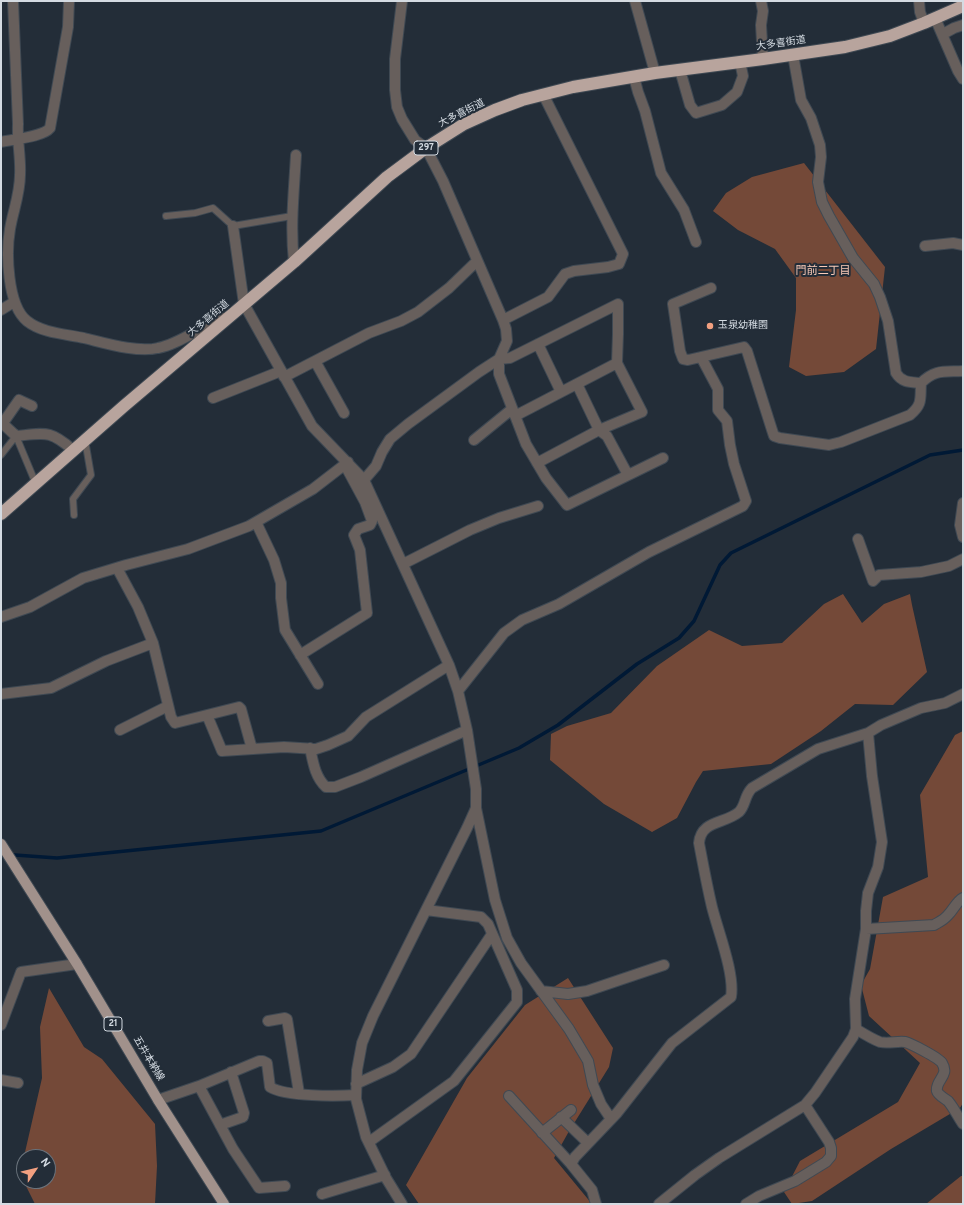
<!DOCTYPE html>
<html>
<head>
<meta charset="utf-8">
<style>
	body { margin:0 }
	#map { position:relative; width:964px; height:1205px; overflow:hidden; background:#232d38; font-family:Overpass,sans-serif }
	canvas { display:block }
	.frame { position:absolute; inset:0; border:2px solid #d4dbe2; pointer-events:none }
	.north { position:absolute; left:16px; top:1149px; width:40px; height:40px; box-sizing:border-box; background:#232d38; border:1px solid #6a737c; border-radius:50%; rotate:55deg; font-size:11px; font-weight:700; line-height:16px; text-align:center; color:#d4dbe2 }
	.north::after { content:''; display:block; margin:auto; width:14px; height:18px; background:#f2a080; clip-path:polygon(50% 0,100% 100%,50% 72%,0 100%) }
</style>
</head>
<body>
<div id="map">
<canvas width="964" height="1205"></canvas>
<div class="frame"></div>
<div class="north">N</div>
</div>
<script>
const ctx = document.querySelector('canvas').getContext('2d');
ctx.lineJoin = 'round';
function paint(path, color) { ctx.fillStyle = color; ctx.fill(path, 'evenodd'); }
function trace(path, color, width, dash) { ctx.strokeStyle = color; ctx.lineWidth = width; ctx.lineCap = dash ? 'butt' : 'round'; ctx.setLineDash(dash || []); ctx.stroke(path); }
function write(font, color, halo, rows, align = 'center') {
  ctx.font = font + ' Overpass,"Noto Sans JP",sans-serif'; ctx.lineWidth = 4; ctx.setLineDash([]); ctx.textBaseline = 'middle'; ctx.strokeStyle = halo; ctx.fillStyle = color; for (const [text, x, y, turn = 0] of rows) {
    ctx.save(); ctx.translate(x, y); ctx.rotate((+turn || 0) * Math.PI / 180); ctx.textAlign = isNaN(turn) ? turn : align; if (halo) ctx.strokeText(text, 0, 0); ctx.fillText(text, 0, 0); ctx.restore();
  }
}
const forest = new Path2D(`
	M 804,163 L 885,267 L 876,349 L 844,372 L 806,376 L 789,367 L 796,310 L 796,278 L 775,249 L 738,230 L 713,211 L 726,193 L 752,177 Z
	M 843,594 L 862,623 L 884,604 L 910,594 L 912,605 L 927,672 L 893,705 L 855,704 L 821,731 L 771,764 L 703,771 L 696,782 L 677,818 L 652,832 L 604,804 L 550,760 L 551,734 L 567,726 L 611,713 L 657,666 L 709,630 L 742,646 L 782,643 L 824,604 Z
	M 963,731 L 963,1103 L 960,1108 L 891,1149 L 812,1201 L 792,1204 L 784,1192 L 800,1161 L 898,1102 L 920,1063 L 869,1016 L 861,985 L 870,969 L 883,897 L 928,877 L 920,795 L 955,735 Z
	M 568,978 L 613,1048 L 609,1067 L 568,1133 L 554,1158 L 592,1204 L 419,1204 L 406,1185 L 467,1078 L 525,1005 Z
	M 49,988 L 84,1047 L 102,1059 L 155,1124 L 157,1166 L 155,1204 L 35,1204 L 20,1174 L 42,1078 L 40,1027 ZM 24,1157 L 48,1157 L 48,1181 L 24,1181 Z
	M 961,1176 L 963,1176 L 963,1204 L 926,1204 Z`);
const stream = new Path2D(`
	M 1,854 L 57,858 L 321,831 L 519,748 L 558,725 L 637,664 L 679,638 L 694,621 L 720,565 L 731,553 L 930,455 L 963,450`);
const lane = new Path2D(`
	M 166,216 L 195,213 L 213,208 L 233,226 L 292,216
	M 1,455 L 16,436 L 36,484
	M 74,515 L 73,499 L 91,475 L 85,440`);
const street = new Path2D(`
	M 13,1 L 18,124 C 17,141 21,158 20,175 C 20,194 13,211 10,229 C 6,252 7,305 27,321 C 42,333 65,334 84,338 C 105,343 137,353 158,348 C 181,344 203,324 227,317
	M 402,1 L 395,59 L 395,90 L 397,107 L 402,119 L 415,140 L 426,148 L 443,181 L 503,320 L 506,329 L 507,341 L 499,359 L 499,374 L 526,444 L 546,478 L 567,505 L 663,458
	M 635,1 L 655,73
	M 761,1 L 763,11 L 761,25 L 763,59
	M 919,1 L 920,12 L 924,23
	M 935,18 L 958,71 L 963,79
	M 943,34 L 954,28 L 963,25
	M 793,55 L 801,100 L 811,118 L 820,145 L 821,157 L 818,182 L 822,202 L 829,216 L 853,258 L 874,284 L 880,297 L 888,321 L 896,373 C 902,383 911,382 921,383
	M 680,70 L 690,105 L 696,113 L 722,105 L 737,92 L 743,76 L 740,62
	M 634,77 L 638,92 L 645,111 L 661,173 L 684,210 L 696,242
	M 1,142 C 14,139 43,137 50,128 L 68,27 L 69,1
	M 233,226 L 244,304 L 312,426 L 364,480 L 449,665 L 458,691 L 467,730 L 476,789 L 476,808 L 467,828 L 373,1016 L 362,1043 L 357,1070 L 356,1099 L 366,1137 L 386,1178 L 402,1204
	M 925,246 L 953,243 L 963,245
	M 294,262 C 290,226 294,191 296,155
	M 711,288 L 673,304 L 680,351 L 683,359 L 688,360 L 744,347 L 747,351 L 772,430 L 774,436 L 780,438 L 829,445 L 841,442 L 910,415 C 923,404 920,399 921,383 C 935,369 944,372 963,371
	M 1,310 L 14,302
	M 503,320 L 548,297 L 565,274 L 574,271 L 608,267 L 619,264 L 623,254 L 543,94
	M 538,344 L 561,392
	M 315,361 L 344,413
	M 284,377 L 369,333 L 401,321 L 418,312 L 449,288 L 477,261
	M 577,384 L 599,430 L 607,436 L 628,475
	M 213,398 L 281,371
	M 515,416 L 617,363
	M 1,422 L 16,436 C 46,433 50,430 73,450
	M 3,423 L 19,400 L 32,406
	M 474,440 L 512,409
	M 364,480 L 376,466 L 382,452 L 390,439 L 408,424 L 479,372 L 499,359 L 510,358 L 618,304 L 618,334 L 617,363 L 642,412 L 599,430 L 537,463
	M 963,503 L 960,525 L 963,537
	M 256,522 L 274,560 L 281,583 L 281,598 L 285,630 L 318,684
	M 858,539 L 873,581 L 879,575 L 921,572 L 949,566 L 963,559
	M 403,564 L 470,530 L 499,518 L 538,506
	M 117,568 L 138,607 L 153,643 L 171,717 L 175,723 L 239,707 L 241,709 L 252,749
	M 1,617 L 30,607 L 83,578 L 126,565 L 188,549 L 249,526 L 313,489 L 348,462
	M 300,655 L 367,613 L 360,550 L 354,535 L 358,529 L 370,525 L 372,521 L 365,502 L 345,465
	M 458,691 L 504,633 L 522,620 L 559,604 L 649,552 L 743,506 L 746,501 L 734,464 L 730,445 L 727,421 L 718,410 L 718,389 L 701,357
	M 1,694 L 51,688 L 106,661 L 153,643
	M 207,715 L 222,751 L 284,747 L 316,749 L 328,745 L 348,736 L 366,717 L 449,665
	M 120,730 L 168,706
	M 310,748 C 313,762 315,777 326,787 L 335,787 L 361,777 L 467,730
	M 476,808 L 495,900 L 507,938 L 521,963 L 569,1029 L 588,1061 L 593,1085 L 601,1104 L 611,1119
	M 866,929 L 934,925 C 939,922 944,920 948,915 C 954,909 956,902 963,898
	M 541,991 L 568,994 L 587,991 L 664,965
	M 268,1021 L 285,1018 L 287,1019 L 299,1093
	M 1,1025 L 21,972 L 77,964
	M 856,1029 C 864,1034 872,1039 880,1042 C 888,1044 897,1041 905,1042 C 910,1043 939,1058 942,1063 C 950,1076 935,1080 937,1091 C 938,1095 944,1098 948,1101 C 954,1108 958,1117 963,1124
	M 1,1080 L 18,1083
	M 356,1084 L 393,1067 L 411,1054 L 492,934
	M 199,1086 L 233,1149 L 259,1188 L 285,1186
	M 509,1096 L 571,1164
	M 158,1100 L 199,1086 L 259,1061 L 263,1061 L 267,1063 L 270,1087 C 286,1097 337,1096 356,1095
	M 561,1117 L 588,1143
	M 220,1125 L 243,1117 L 244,1113 L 231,1072
	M 542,1133 L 571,1110
	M 369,1142 L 454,1081 L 517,1002 L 517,990 L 488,924 L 481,917 L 426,910
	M 322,1194 L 385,1175
	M 596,1204 L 592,1190 L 571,1164 L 575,1157 L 617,1113 L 672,1043 L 731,997 C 735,974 718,931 712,907 C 707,886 703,864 699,843 C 701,820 725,824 739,812 C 746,805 744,796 752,788 L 818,749 L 868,733 L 881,725 L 921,708 L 945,703 L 963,694
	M 659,1204 L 695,1175 L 719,1158 L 805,1105 L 815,1093 L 853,1037 L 856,1029 L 855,999 L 866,929 L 866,911 L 868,893 L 878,867 L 882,842 L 872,776 L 868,733
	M 746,1204 L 759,1196 L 795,1181 L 826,1162 L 831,1156 L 831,1148 L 829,1142 L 805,1105`);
const primary = new Path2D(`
	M 1,844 L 77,964 L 158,1100 L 224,1204`);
const highway = new Path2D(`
	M 1,514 L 124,406 L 294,262 L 387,177 L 426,148 L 464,124 L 495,110 L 522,100 L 573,87 L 655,73 L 763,59 L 845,47 L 890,36 L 924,23 L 963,6`);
const markers = [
	[710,326,4,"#f2a080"]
];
const shields = [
	[426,148,24],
	[113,1024,18]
];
const shieldNames = [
	["297",426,148],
	["21",113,1024]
];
const streetNames = [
	["大多喜街道",781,44,-8],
	["大多喜街道",462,114,-27],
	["大多喜街道",209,319,-40],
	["五井本納線",148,1059,59]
];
const poiNames = [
	["玉泉幼稚園",718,326]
];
const neighbourhoodNames = [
	["門前二丁目",823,272]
];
paint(forest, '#744938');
trace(stream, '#001935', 3.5);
trace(lane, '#3f4953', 8);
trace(street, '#3f4953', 12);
trace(primary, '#3f4953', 12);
trace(highway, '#3f4953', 14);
trace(lane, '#675f5c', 6);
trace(street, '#675f5c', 10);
trace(primary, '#a1918b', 10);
trace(highway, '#b8a49d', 12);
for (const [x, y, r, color] of markers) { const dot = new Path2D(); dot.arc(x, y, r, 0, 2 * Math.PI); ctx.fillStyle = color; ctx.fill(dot); trace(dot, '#232d38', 1.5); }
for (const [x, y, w] of shields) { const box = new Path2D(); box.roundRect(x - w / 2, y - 7, w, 14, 3); ctx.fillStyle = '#232d38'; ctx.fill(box); trace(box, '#d4dbe2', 1); }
write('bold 9px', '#d4dbe2', null, shieldNames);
write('10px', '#d4dbe2', '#232d38', streetNames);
write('10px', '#d4dbe2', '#232d38', poiNames, 'left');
write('11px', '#facbb8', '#232d38', neighbourhoodNames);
</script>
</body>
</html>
